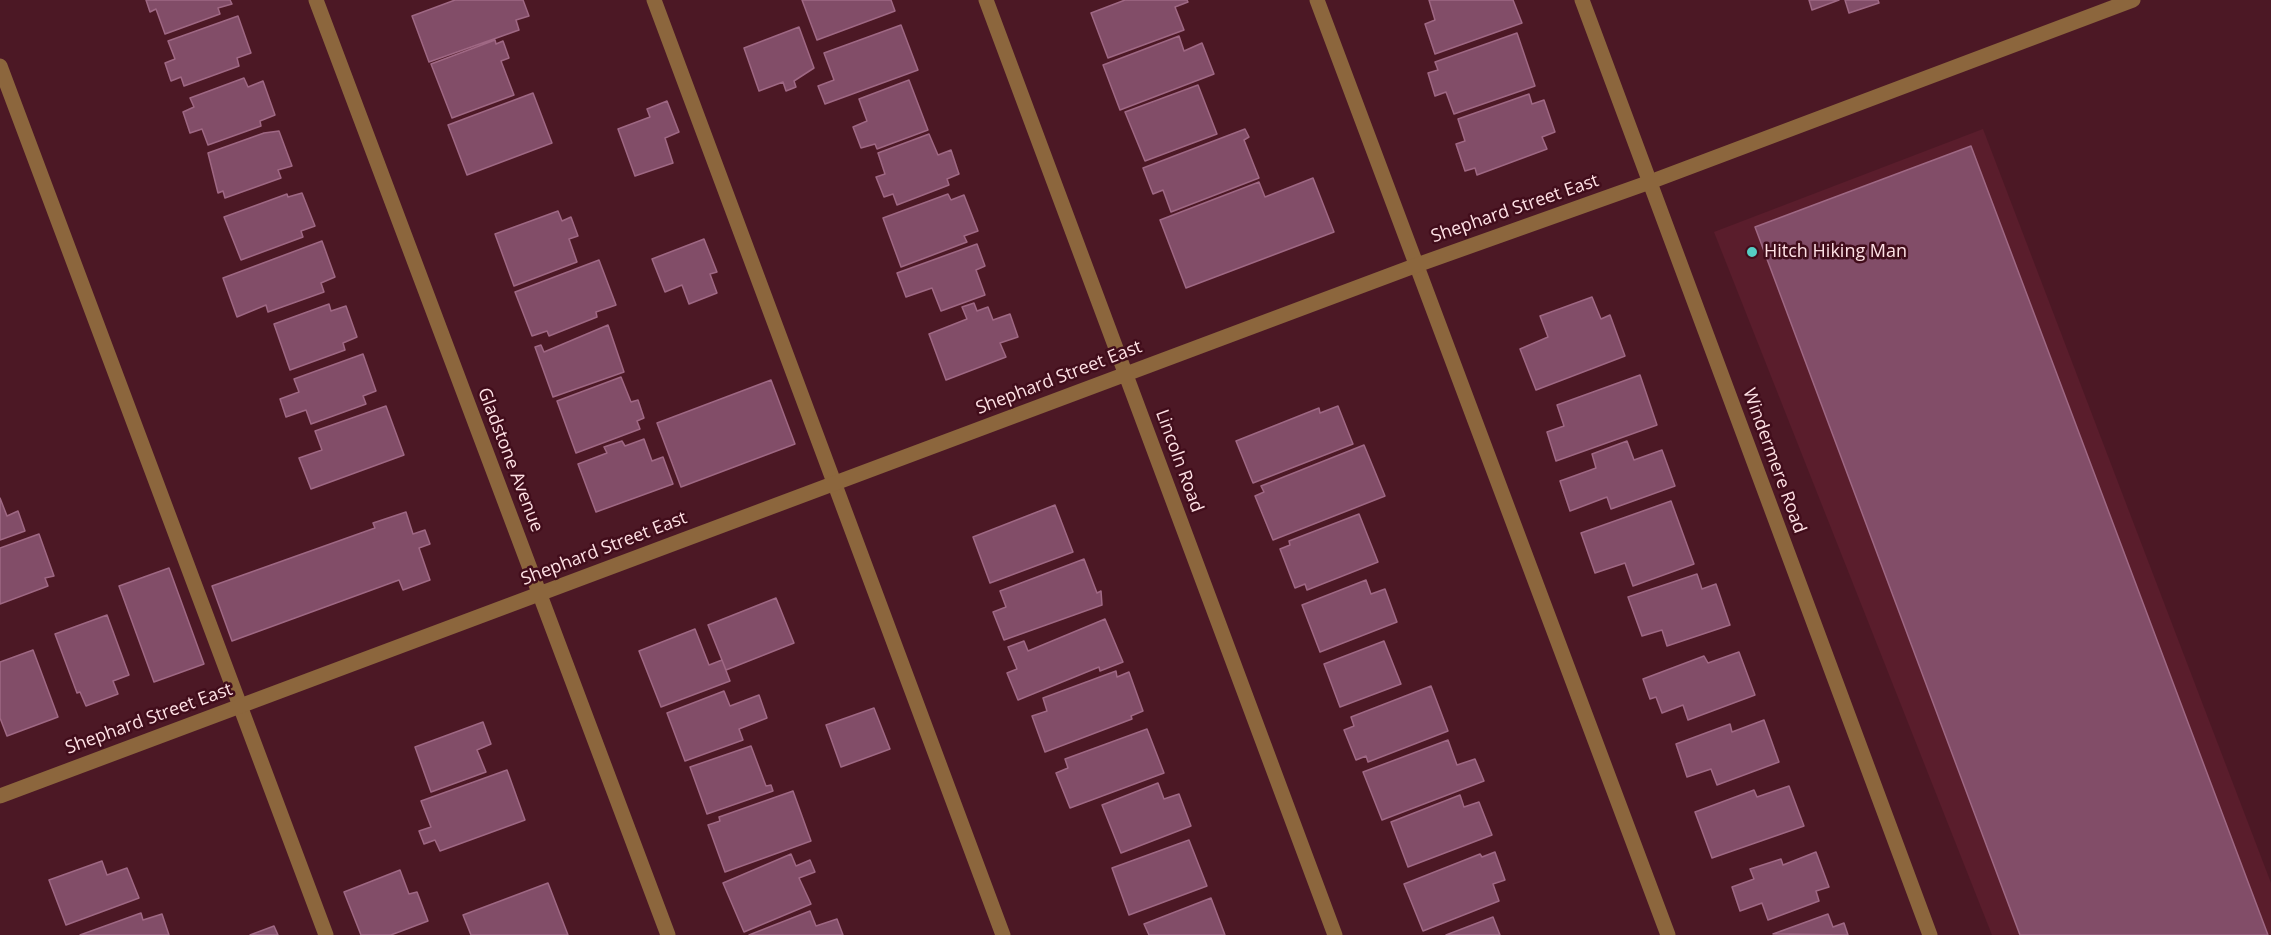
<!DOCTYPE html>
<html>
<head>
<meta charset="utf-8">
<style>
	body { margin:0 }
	canvas { display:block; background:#4c1825 }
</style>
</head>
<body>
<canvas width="2271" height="935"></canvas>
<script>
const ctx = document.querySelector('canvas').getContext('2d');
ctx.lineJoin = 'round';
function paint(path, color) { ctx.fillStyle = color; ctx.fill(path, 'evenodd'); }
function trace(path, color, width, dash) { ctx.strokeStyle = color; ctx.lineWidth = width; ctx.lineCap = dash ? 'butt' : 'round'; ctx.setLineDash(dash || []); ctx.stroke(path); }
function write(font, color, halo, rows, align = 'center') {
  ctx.font = font + ' "Open Sans",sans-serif'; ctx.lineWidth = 5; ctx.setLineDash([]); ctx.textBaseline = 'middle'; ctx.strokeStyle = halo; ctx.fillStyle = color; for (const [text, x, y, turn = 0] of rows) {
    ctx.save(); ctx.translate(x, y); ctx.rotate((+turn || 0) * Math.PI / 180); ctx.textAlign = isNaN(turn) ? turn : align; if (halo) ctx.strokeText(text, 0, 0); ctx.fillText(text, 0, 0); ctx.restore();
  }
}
const built = new Path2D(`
	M 1983,129 L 2271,883 L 2271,935 L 1992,935 L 1714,232 Z`);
const building = new Path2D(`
	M 146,0 L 230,0 L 232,4 L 218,8 L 220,14 L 165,34 L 156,9 L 150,12 Z
	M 455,0 L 523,0 L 529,16 L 516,20 L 519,30 L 429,62 L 412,16 Z
	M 802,0 L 891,0 L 895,11 L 817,40 Z
	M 1125,0 L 1187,0 L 1188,2 L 1175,7 L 1184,30 L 1108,58 L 1091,13 Z
	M 1429,0 L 1513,0 L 1522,23 L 1435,54 L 1425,24 L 1435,20 Z
	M 1809,0 L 1839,0 L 1812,10 Z
	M 1845,0 L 1878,0 L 1879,3 L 1849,13 Z
	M 238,16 L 251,53 L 237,58 L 239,66 L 184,86 L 181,77 L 171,81 L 165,63 L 175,59 L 168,41 Z
	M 901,25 L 918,70 L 825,104 L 818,86 L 834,80 L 824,53 Z
	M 799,27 L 814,68 L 794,81 L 796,87 L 786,91 L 783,82 L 759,91 L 744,48 Z
	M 1517,33 L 1535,86 L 1454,114 L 1446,92 L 1435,96 L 1428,73 L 1438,70 L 1435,62 Z
	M 1179,36 L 1184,51 L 1202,43 L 1214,74 L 1120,110 L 1103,65 Z
	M 495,40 L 496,44 L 503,41 L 509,58 L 501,61 L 514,95 L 452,118 L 431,64 Z
	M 244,78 L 248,87 L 263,81 L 275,115 L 260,121 L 261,126 L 208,145 L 202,129 L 190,133 L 183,112 L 194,107 L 190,98 Z
	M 909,80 L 928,130 L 877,149 L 875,144 L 861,148 L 853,127 L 867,121 L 859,99 Z
	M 1198,85 L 1217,134 L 1145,161 L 1125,112 Z
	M 533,93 L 552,143 L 467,175 L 448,125 Z
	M 1529,94 L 1532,104 L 1544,100 L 1555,132 L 1542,137 L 1547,149 L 1477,175 L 1475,168 L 1465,171 L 1456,144 L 1465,141 L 1458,119 Z
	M 667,101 L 679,132 L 665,138 L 673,163 L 635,176 L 618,129 L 650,117 L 647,109 Z
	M 1245,129 L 1249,137 L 1244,140 L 1259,178 L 1171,212 L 1163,190 L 1153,194 L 1143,168 Z
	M 279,131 L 292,166 L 278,170 L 281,178 L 225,198 L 223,191 L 218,193 L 208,153 L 264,133 Z
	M 929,134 L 938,155 L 951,150 L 959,174 L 947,179 L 949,185 L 897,205 L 893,194 L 884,197 L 876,177 L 885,174 L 878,153 Z
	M 1971,146 L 2268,935 L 2020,935 L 1755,227 Z
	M 1313,178 L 1334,232 L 1186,288 L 1160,220 L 1259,182 L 1265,197 Z
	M 302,193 L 315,226 L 301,231 L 303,237 L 241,260 L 224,217 L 287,194 L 288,197 Z
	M 948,194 L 951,200 L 964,195 L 978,231 L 964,236 L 967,242 L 901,267 L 883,218 Z
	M 558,211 L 562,221 L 571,217 L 578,236 L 569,239 L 577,262 L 514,286 L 495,234 Z
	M 704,239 L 717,272 L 710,274 L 717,293 L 689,304 L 682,285 L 665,292 L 652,259 Z
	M 322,241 L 335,277 L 321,283 L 324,292 L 268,312 L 266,305 L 237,317 L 223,278 Z
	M 977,244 L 985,266 L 976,270 L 985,295 L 941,311 L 932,288 L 906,297 L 897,273 Z
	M 599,260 L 616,305 L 596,312 L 597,317 L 549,336 L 547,331 L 532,336 L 515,292 Z
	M 1592,297 L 1601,319 L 1610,315 L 1625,356 L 1536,390 L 1520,349 L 1548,337 L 1540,316 Z
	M 974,303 L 977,311 L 988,307 L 993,320 L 1010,314 L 1018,337 L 1000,343 L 1006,357 L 946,380 L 929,334 L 967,319 L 962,307 Z
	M 329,304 L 331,311 L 346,306 L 357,337 L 343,343 L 345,350 L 290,370 L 274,324 Z
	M 608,325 L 624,372 L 553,397 L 535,347 L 541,345 L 544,352 Z
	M 363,354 L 376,391 L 363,396 L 366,404 L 311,424 L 306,410 L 286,417 L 280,399 L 299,392 L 294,379 Z
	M 1640,375 L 1657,425 L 1556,461 L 1547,432 L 1564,426 L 1557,405 Z
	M 621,377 L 631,402 L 638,400 L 644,418 L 637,421 L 640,429 L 576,453 L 557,401 Z
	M 771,380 L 795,444 L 681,487 L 657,423 Z
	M 386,406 L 404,455 L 311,489 L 299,458 L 322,450 L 315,431 Z
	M 1338,406 L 1353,444 L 1253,483 L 1236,441 L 1319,408 L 1320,413 Z
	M 644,439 L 652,461 L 663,457 L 673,484 L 596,512 L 578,464 L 607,453 L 604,447 L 622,441 L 625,446 Z
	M 1627,441 L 1634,460 L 1662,450 L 1675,486 L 1611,509 L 1607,497 L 1570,511 L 1560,481 L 1596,468 L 1592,454 Z
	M 1364,445 L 1385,496 L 1273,540 L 1255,496 L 1264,492 L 1261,486 Z
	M 0,498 L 7,516 L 18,511 L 25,531 L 0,540 Z
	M 1671,501 L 1694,564 L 1633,586 L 1625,563 L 1595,573 L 1581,533 Z
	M 1055,505 L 1073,552 L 990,583 L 973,537 Z
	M 406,512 L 413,534 L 425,530 L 430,544 L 419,548 L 430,580 L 403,590 L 399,580 L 232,641 L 212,586 L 375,528 L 373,523 Z
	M 1359,514 L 1378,562 L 1307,590 L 1305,584 L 1295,588 L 1280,549 L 1290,545 L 1289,541 Z
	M 39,534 L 54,576 L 45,578 L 48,586 L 0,604 L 0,548 Z
	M 1084,559 L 1097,593 L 1101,591 L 1102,605 L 1004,640 L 993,612 L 1006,607 L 1000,591 Z
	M 169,568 L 204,664 L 154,682 L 119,586 Z
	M 1697,574 L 1702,589 L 1716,584 L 1730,625 L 1667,646 L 1662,630 L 1642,636 L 1628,597 Z
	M 1366,580 L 1371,594 L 1385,589 L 1397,622 L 1320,652 L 1302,605 Z
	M 776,598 L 794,643 L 726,670 L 708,625 Z
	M 107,615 L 129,675 L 113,681 L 118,694 L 86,706 L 80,692 L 77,693 L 55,634 Z
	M 1105,619 L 1123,662 L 1100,671 L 1099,667 L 1018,700 L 1007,673 L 1017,669 L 1008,647 L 1024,641 L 1028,651 Z
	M 695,629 L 709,665 L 722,660 L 730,681 L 661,707 L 639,651 Z
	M 1384,641 L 1401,684 L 1340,707 L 1324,664 Z
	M 33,650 L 58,717 L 7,736 L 0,718 L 0,662 Z
	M 1739,652 L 1755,695 L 1688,720 L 1683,705 L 1662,713 L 1656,697 L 1650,699 L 1643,679 L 1704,656 L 1708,663 Z
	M 1116,671 L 1117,677 L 1129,672 L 1143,711 L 1131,716 L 1132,719 L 1045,752 L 1032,716 L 1047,711 L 1043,698 Z
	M 1431,686 L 1448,731 L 1368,762 L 1366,756 L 1356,760 L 1344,730 L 1354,726 L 1351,717 Z
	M 724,691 L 730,706 L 759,695 L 767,718 L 739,729 L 743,740 L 685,761 L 667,713 Z
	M 874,708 L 890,749 L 841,767 L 826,725 Z
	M 1764,720 L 1779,762 L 1717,785 L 1711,769 L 1687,777 L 1676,744 L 1730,724 L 1732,732 Z
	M 483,722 L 491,744 L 477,750 L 486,772 L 431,792 L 415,747 Z
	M 1147,729 L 1164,773 L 1070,808 L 1056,773 L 1068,768 L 1065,759 Z
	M 1448,740 L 1457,765 L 1475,759 L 1484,781 L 1382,820 L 1363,772 Z
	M 751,746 L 766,786 L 771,785 L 773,791 L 707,814 L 690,767 Z
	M 507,770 L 525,820 L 440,851 L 435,840 L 424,844 L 419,831 L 431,827 L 421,801 Z
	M 1158,783 L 1164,799 L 1179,794 L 1191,826 L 1121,853 L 1102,805 Z
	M 1789,786 L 1804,826 L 1712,858 L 1695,812 L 1754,790 L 1757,797 Z
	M 793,791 L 811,841 L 725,872 L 708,825 L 720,821 L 719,817 Z
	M 1460,795 L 1464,807 L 1479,802 L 1492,835 L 1408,867 L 1391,822 Z
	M 1189,840 L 1207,886 L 1129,915 L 1112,868 Z
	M 1495,852 L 1505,880 L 1493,884 L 1499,901 L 1423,931 L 1404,884 L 1480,854 L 1482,857 Z
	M 1816,852 L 1829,887 L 1816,891 L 1819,901 L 1768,920 L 1762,903 L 1740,911 L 1732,887 L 1754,879 L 1750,869 L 1781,859 L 1783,865 Z
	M 791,854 L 796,866 L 810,860 L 815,872 L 799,878 L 811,904 L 744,932 L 723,883 Z
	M 102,861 L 107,875 L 127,868 L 139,898 L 66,925 L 49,880 Z
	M 400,870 L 409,894 L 417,892 L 428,921 L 391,935 L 361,935 L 344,892 Z
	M 548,883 L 568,935 L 471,935 L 463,915 Z
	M 1211,898 L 1225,935 L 1149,935 L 1144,924 Z
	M 810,911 L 816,926 L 837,919 L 843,935 L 749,935 Z
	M 141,913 L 143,920 L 162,914 L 169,935 L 80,935 Z
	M 1828,914 L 1833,927 L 1844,923 L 1848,935 L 1773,934 Z
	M 1493,917 L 1500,935 L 1446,935 Z
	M 274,926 L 278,935 L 250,935 Z`);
const lane = new Path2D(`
	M 654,0 L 1003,935
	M 1317,0 L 1668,935
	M 0,66 L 326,935`);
const street = new Path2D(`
	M 316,0 L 668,935
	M 986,0 L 1335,935
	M 1582,0 L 1930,935
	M 0,796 L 1417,265 L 1650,182 L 2133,0`);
const markers = [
	[1752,252,6,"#55cec4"]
];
const streetNames = [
	["Shephard Street East",1515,209,-19],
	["Shephard Street East",1059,378,-21],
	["Gladstone Avenue",510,460,69],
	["Lincoln Road",1179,461,70],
	["Windermere Road",1774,461,70],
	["Shephard Street East",604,549,-21],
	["Shephard Street East",149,719,-20]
];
const poiNames = [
	["Hitch Hiking Man",1764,252]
];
paint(built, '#5a1d2c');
paint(building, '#824d68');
trace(building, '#9f6884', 1.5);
trace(lane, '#8c663d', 15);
trace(street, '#8c663d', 15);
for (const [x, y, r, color] of markers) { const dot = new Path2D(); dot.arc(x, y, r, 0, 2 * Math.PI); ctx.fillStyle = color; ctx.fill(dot); trace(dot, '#410d1b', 2); }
write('18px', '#fee1e5', '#410d1b', streetNames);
write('18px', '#fee1e5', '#410d1b', poiNames, 'left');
</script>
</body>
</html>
